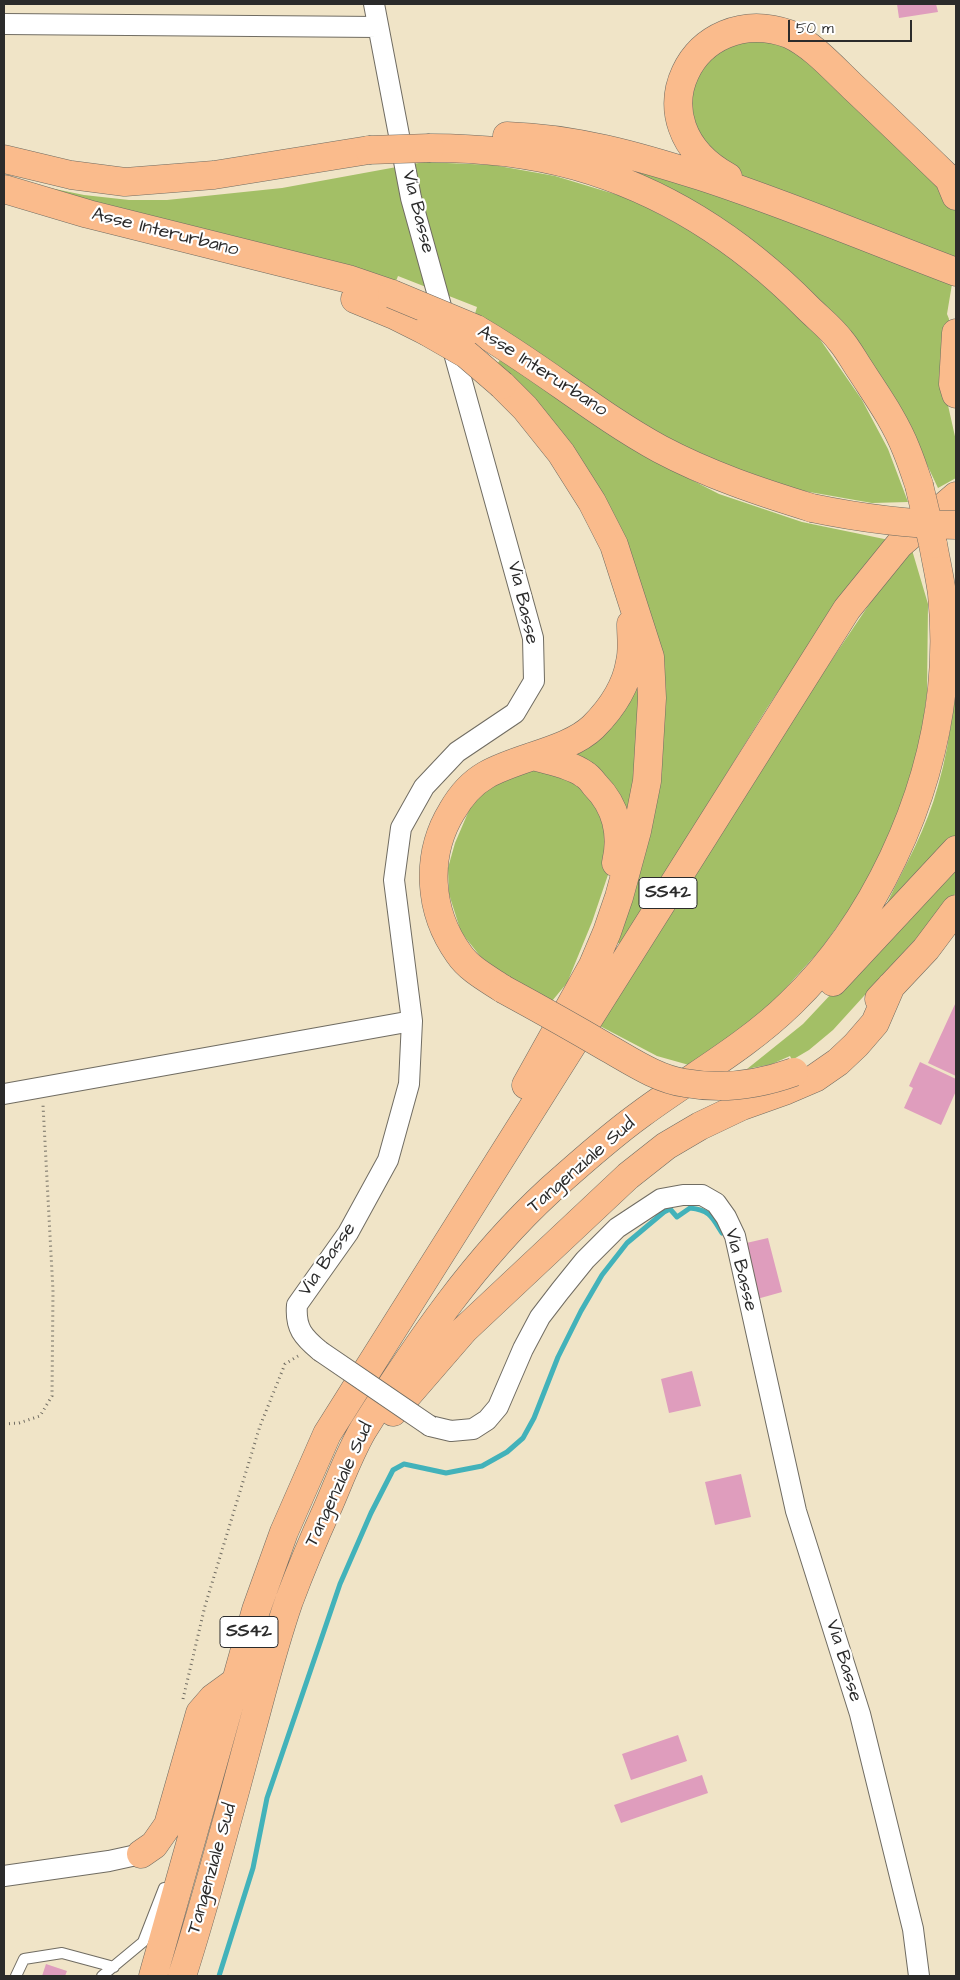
<!DOCTYPE html>
<html>
<head>
<meta charset="utf-8">
<style>
	body { margin:0 }
	#map { position:relative; width:960px; height:1980px; overflow:hidden; background:#f0e4c7; font-family:"Architects Daughter",sans-serif }
	canvas { display:block }
	.frame { position:absolute; inset:0; border:5px solid #2b2b2b; pointer-events:none }
	.scale { position:absolute; left:788px; top:20px; width:124px; height:22px; box-sizing:border-box; border:2px solid #2b2b2b; border-top:0; padding-left:6px; font-size:15px; line-height:18px; white-space:nowrap; color:#2b2b2b; -webkit-text-stroke:4px #fff; paint-order:stroke }
</style>
</head>
<body>
<div id="map">
<canvas width="960" height="1980"></canvas>
<div class="frame"></div>
<div class="scale">50 m</div>
</div>
<script>
const ctx = document.querySelector('canvas').getContext('2d');
ctx.lineJoin = 'round';
function paint(path, color) { ctx.fillStyle = color; ctx.fill(path, 'evenodd'); }
function trace(path, color, width, dash) { ctx.strokeStyle = color; ctx.lineWidth = width; ctx.lineCap = dash ? 'butt' : 'round'; ctx.setLineDash(dash || []); ctx.stroke(path); }
function write(font, color, halo, rows, align = 'center') {
  ctx.font = font + ' "Architects Daughter",sans-serif'; ctx.lineWidth = 4.5; ctx.setLineDash([]); ctx.textBaseline = 'middle'; ctx.strokeStyle = halo; ctx.fillStyle = color; for (const [text, x, y, turn = 0] of rows) {
    ctx.save(); ctx.translate(x, y); ctx.rotate((+turn || 0) * Math.PI / 180); ctx.textAlign = isNaN(turn) ? turn : align; if (halo) ctx.strokeText(text, 0, 0); ctx.fillText(text, 0, 0); ctx.restore();
  }
}
const green = new Path2D(`
	M 773,34 L 888,127 L 955,207 L 956,252 L 953,264 L 901,240 L 735,173 L 699,149 L 688,82 L 711,49 Z
	M 604,156 L 662,169 L 952,284 L 947,314 L 949,319 L 943,383 L 956,441 L 956,478 L 938,488 L 898,403 L 873,364 L 618,169 Z
	M 424,162 L 493,165 L 555,176 L 631,199 L 706,239 L 754,274 L 815,332 L 862,400 L 888,449 L 908,502 L 872,503 L 798,490 L 748,476 L 690,452 L 626,417 L 474,317 L 477,307 L 398,276 L 396,281 L 21,182 L 84,195 L 129,200 L 167,200 L 282,188 Z
	M 504,355 L 657,462 L 719,494 L 802,522 L 889,540 L 855,577 L 767,708 L 621,945 L 611,938 L 655,634 L 497,364 Z
	M 912,550 L 928,604 L 927,693 L 917,769 L 871,879 L 821,949 L 765,1011 L 689,1065 L 657,1056 L 600,1026 L 777,741 L 889,575 Z
	M 956,631 L 956,842 L 886,905 C 905,866 927,828 938,786 C 953,735 956,683 956,631 Z
	M 641,672 L 634,818 L 570,761 Z
	M 545,768 L 578,779 L 597,796 L 612,863 L 592,922 L 567,983 L 552,1001 L 504,976 L 480,956 L 461,932 L 449,894 L 448,868 L 455,843 L 470,808 L 491,784 L 520,769 Z
	M 956,861 L 956,891 L 953,898 L 833,1030 L 809,1050 L 792,1060 L 790,1056 L 772,1064 L 747,1069 L 803,1024 Z`);
const stream = new Path2D(`
	M 219,1976 L 253,1868 L 267,1798 L 340,1584 L 371,1513 L 393,1470 L 404,1464 L 446,1473 L 482,1466 L 507,1452 L 523,1438 L 534,1418 L 558,1357 L 581,1311 L 602,1275 L 627,1243 L 664,1212 L 670,1209 L 677,1217 L 690,1208 C 710,1210 712,1217 722,1233`);
const building = new Path2D(`
	M 897,4 L 936,4 L 938,12 L 899,18 Z
	M 956,1002 L 956,1076 L 928,1063 Z
	M 920,1062 L 956,1079 L 956,1091 L 941,1125 L 904,1108 L 913,1088 L 909,1086 Z
	M 768,1238 L 782,1292 L 757,1299 L 742,1244 Z
	M 692,1371 L 701,1406 L 669,1413 L 661,1379 Z
	M 741,1474 L 751,1517 L 715,1525 L 705,1482 Z
	M 678,1735 L 687,1761 L 631,1780 L 622,1754 Z
	M 702,1775 L 708,1793 L 621,1823 L 614,1805 Z
	M 46,1964 L 67,1971 L 65,1976 L 42,1976 Z`);
const path = new Path2D(`
	M 4,1424 L 19,1423 L 40,1416 L 52,1396 L 53,1291 L 43,1105
	M 183,1699 L 205,1606 L 260,1426 L 285,1364 L 298,1356`);
const service = new Path2D(`
	M 16,1976 L 24,1959 L 62,1953 L 114,1967
	M 102,1976 L 143,1942 L 164,1888`);
const minor = new Path2D(`
	M 4,24 L 378,27
	M 4,1094 L 412,1021
	M 320,1351 C 303,1337 295,1328 297,1305 L 348,1233 L 388,1160 L 409,1084 L 412,1021 L 394,880 L 401,828 L 424,787 L 457,752 L 515,713 L 534,681 L 533,638 L 411,198 L 374,4
	M 430,1426 L 451,1431 L 473,1429 L 487,1420 L 498,1407 L 523,1349 L 540,1317 L 560,1291 L 585,1260 L 617,1228 L 661,1199 L 683,1195 L 702,1195 L 716,1203 L 726,1217 L 735,1236 L 796,1511 L 860,1714 L 913,1929 L 919,1976
	M 4,1876 L 109,1861 L 141,1854`);
const trunk = new Path2D(`
	M 507,136 C 574,138 638,156 700,176 C 787,204 871,240 956,272
	M 430,148 C 478,148 529,153 576,166 C 665,191 743,242 808,308 C 818,318 831,328 840,340 C 848,349 854,361 861,371 C 877,396 895,421 906,449 C 911,461 915,473 919,485
	M 4,159 L 71,175 L 125,182 L 214,175 L 369,150
	M 728,177 C 629,123 693,0 789,34 C 813,45 834,69 853,87 C 885,117 917,148 949,179 L 956,196
	M 4,189 L 88,214 L 348,279 L 392,294
	M 355,299 L 394,315 L 426,331
	M 476,329 C 539,365 596,414 660,449 C 709,475 760,492 812,508
	M 956,333 L 953,384 L 956,394
	M 502,385 L 525,408 L 561,453 L 592,502 L 614,545 L 650,657 L 652,698 L 647,781 L 637,831 L 619,897 L 607,932 L 593,965 L 526,1085
	M 533,756 C 549,761 570,764 584,774 C 588,776 592,781 595,785 C 616,806 623,834 616,863
	M 833,982 L 956,850
	M 503,989 C 488,979 469,969 459,954 C 428,911 425,855 452,811 C 460,797 472,783 486,775 C 517,757 568,751 593,727 C 611,709 626,687 630,662 C 633,650 631,636 631,624
	M 879,999 L 926,949 L 956,909
	M 393,1412 L 464,1330 L 628,1176 L 666,1146 L 700,1126 L 742,1106 L 787,1090 L 815,1078 L 838,1062 L 856,1045 L 875,1023 L 891,986
	M 141,1854 L 154,1845 L 168,1825 L 200,1713 L 213,1698 L 235,1682
	M 153,1976 L 256,1610 L 284,1532 L 327,1434 L 847,609 L 899,545 L 956,496
	M 182,1976 C 208,1895 229,1813 251,1732 C 263,1688 274,1644 289,1601 C 301,1569 314,1538 328,1507 C 339,1482 349,1454 363,1430 C 417,1344 475,1259 550,1190 C 579,1164 609,1137 641,1114 C 691,1077 746,1047 791,1003 C 874,923 930,801 942,688 C 945,658 945,624 942,594 C 940,578 936,561 933,544`);
const minorBridge = new Path2D(`
	M 320,1351 L 430,1426`);
const trunkBridge = new Path2D(`
	M 369,150 L 430,148
	M 392,294 L 476,329
	M 426,331 L 466,354 L 502,385
	M 919,485 L 933,544
	M 812,508 C 860,518 907,524 956,525
	M 503,989 C 538,1008 572,1027 606,1047 C 631,1061 657,1079 685,1083 C 723,1090 758,1085 794,1072`);
const shields = [
	[668,893,58],
	[249,1632,58]
];
const shieldNames = [
	["SS42",668,893],
	["SS42",249,1632]
];
const streetNames = [
	["Via Basse",417,212,76],
	["Asse Interurbano",165,233,14],
	["Asse Interurbano",542,372,33],
	["Via Basse",522,603,77],
	["Tangenziale Sud",582,1166,-41],
	["Via Basse",328,1260,-55],
	["Via Basse",740,1270,76],
	["Tangenziale Sud",340,1485,-65],
	["Via Basse",843,1661,73],
	["Tangenziale Sud",213,1869,-74]
];
paint(green, '#a3bf66');
trace(stream, '#42b2ba', 5);
paint(building, '#df9dbd');
trace(service, '#706c62', 12);
trace(minor, '#706c62', 22);
trace(trunk, '#706c62', 29);
trace(path, '#706c62', 3, [1, 4]);
trace(service, '#fff', 10);
trace(minor, '#fff', 20);
trace(trunk, '#fabb8c', 28);
trace(minorBridge, '#706c62', 22, []);
trace(trunkBridge, '#706c62', 29, []);
trace(minorBridge, '#fff', 20);
trace(trunkBridge, '#fabb8c', 28);
for (const [x, y, w] of shields) { const box = new Path2D(); box.roundRect(x - w / 2, y - 15.5, w, 31, 4); ctx.fillStyle = '#fff'; ctx.fill(box); trace(box, '#2b2b2b', 1); }
write('bold 18px', '#2b2b2b', null, shieldNames);
write('19px', '#2b2b2b', '#fff', streetNames);
</script>
</body>
</html>
